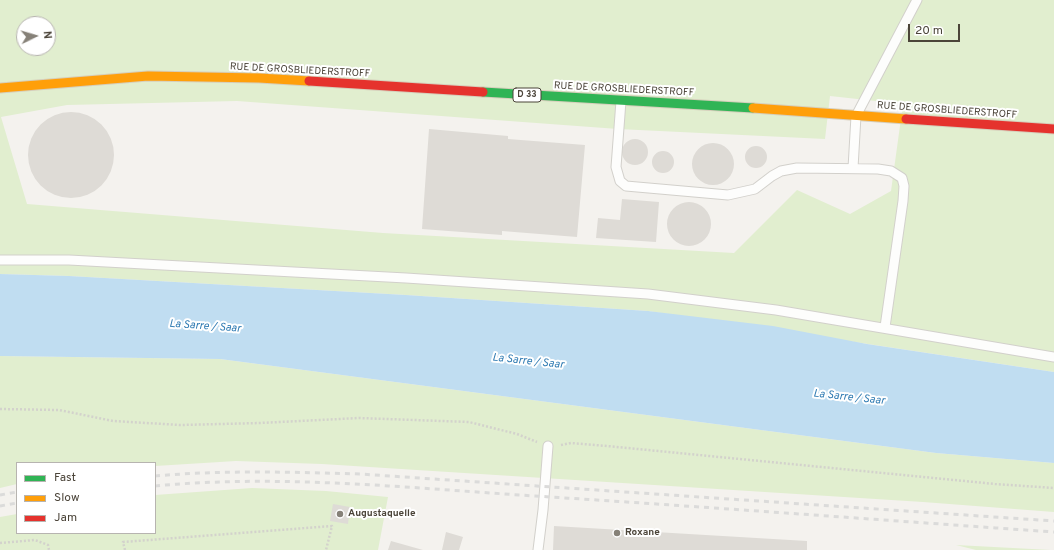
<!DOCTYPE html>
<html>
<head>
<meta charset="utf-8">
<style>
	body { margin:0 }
	#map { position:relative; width:1054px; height:550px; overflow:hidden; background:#f4f2ee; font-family:Overpass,sans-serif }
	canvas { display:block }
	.legend { position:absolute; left:16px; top:462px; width:140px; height:72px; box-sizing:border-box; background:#fff; border:1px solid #b7b4b0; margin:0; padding:5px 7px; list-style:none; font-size:12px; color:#4b4439 }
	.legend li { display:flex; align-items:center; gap:8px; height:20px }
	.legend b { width:20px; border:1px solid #b7b4b0 }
	.north { position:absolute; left:16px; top:16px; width:40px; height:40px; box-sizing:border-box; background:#fff; border:1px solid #b7b4b0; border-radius:50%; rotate:85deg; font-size:11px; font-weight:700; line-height:16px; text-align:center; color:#4b4439 }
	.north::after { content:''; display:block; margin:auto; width:14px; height:18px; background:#868178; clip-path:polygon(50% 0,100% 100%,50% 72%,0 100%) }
	.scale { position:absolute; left:908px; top:24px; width:52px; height:18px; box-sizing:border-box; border:2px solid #4b4439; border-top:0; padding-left:5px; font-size:12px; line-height:14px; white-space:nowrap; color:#4b4439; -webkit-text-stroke:3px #fff; paint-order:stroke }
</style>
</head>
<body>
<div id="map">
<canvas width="1054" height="550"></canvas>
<ul class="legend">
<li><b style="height:5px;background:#30b455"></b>Fast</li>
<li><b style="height:5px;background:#ff9f0a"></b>Slow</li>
<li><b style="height:5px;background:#e5322d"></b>Jam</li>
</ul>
<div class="north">N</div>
<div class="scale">20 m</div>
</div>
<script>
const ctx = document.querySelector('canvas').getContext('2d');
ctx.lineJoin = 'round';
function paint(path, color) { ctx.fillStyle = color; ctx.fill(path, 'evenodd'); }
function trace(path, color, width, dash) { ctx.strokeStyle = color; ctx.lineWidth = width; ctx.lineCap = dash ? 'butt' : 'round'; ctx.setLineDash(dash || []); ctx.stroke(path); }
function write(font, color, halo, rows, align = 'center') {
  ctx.font = font + ' Overpass,sans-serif'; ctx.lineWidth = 4; ctx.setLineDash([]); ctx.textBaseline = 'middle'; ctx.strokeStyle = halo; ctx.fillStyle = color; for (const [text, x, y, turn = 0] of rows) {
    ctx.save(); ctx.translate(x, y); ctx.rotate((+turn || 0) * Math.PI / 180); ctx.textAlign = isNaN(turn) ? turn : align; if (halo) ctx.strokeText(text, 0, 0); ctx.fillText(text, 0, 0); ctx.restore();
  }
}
const green = new Path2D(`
	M 0,0 L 1054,0 L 1054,372 L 648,311 L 406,295 L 69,276 L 0,274 ZM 24,24 L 48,24 L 48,48 L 24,48 ZM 830,96 L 903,104 L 891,191 L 850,214 L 797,190 L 734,253 L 383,233 L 27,204 L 1,117 L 67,105 L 237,101 L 618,129 L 825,139 Z
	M 0,356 L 220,359 L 936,453 L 1054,463 L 1054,512 L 923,502 L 322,464 L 236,461 L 155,466 L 155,463 L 17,463 L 17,484 L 0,488 Z
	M 252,488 L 326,491 L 388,497 L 378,550 L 0,550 L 0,517 L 17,514 L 17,533 L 155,533 L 155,495 Z
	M 956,545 L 1051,550 L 976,550 Z`);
const water = new Path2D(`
	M 0,274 L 69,276 L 406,295 L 648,311 L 773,326 L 867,344 L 1054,372 L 1054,463 L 936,453 L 220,359 L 0,356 Z`);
const building = new Path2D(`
	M28 155a43 43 0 1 1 86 0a43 43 0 1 1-86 0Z
	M 429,129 L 508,136 L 508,139 L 585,145 L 577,237 L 502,231 L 502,235 L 422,229 Z
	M622 152a13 13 0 1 1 26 0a13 13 0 1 1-26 0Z
	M692 164a21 21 0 1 1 42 0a21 21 0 1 1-42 0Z
	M745 157a11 11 0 1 1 22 0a11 11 0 1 1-22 0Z
	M652 162a11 11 0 1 1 22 0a11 11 0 1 1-22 0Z
	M 622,199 L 659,202 L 656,242 L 596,238 L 598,218 L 620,220 Z
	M667 224a22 22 0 1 1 44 0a22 22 0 1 1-44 0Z
	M 333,504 L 350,507 L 348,524 L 330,521 Z
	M 554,526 L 807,541 L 807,550 L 553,550 Z
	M 446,532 L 463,537 L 459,550 L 442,550 Z
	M 391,541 L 423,550 L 388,550 Z`);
const path = new Path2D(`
	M 0,409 L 59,410 L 113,421 L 180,425 L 260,423 L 359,418 L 469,422 L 517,434 L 537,442
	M 561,445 L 571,443 L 607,446 L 995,484 L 1054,488
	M 0,543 L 35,540 L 48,545 L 49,550
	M 125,550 L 123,542 L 332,526 L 326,550`);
const lane = new Path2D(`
	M 621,101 L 616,167 L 620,181 L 626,186 L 728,195 L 755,189 L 772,176 L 781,171 L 797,168 L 878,169 L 891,171 L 902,178 L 904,186 L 903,201 L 885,327
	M 853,168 L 856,116 L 917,0
	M 0,260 L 69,260 L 406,278 L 648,294 L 776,310 L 1054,357
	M 538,550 L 543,510 L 548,446`);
const fast = new Path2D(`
	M 483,92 L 753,108`);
const slow = new Path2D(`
	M 0,88 L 148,76 L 259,78 L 309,81
	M 753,108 L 906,119`);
const jam = new Path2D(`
	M 309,81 L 483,92
	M 906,119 L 1054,129`);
const rail = new Path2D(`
	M 155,476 C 223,470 292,472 360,474 L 1054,521
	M 155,486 C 281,474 409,488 535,496 C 708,507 881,520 1054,532
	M 0,495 L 17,492
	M 0,506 L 17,503`);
const markers = [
	[340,514,4,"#868178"],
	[617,533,4,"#868178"]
];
const shields = [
	[527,95,28]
];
const shieldNames = [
	["D 33",527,95]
];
const streetNames = [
	["RUE DE GROSBLIEDERSTROFF",300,71,3],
	["RUE DE GROSBLIEDERSTROFF",624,90,3],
	["RUE DE GROSBLIEDERSTROFF",947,111,4]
];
const poiNames = [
	["Augustaquelle",348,514],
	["Roxane",625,533]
];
const waterNames = [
	["La Sarre / Saar",205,327,4],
	["La Sarre / Saar",528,362,6],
	["La Sarre / Saar",849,398,6]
];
paint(green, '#e1eecf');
paint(water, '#c0ddf1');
paint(building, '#dedbd6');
trace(lane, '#d2d0cb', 11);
trace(fast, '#d6cebb', 11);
trace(slow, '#d6cebb', 11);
trace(jam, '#d6cebb', 11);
trace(path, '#d3d2cc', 2.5, [2, 2]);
trace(lane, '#fdfdfc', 9);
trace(fast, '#30b455', 9);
trace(slow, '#ff9f0a', 9);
trace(jam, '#e5322d', 9);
trace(rail, '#dbdbda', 3, [5, 5]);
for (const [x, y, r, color] of markers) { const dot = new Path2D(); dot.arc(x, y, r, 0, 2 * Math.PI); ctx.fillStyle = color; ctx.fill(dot); trace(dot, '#fff', 1.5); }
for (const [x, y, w] of shields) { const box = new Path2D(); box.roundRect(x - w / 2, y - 7, w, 14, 3); ctx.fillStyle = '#fff'; ctx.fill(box); trace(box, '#4b4439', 1); }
write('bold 9px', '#4b4439', null, shieldNames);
write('10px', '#4b4439', '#fff', streetNames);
write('bold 10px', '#4b4439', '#fff', poiNames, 'left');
write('italic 11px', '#2e7ab2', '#fff', waterNames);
</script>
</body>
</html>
